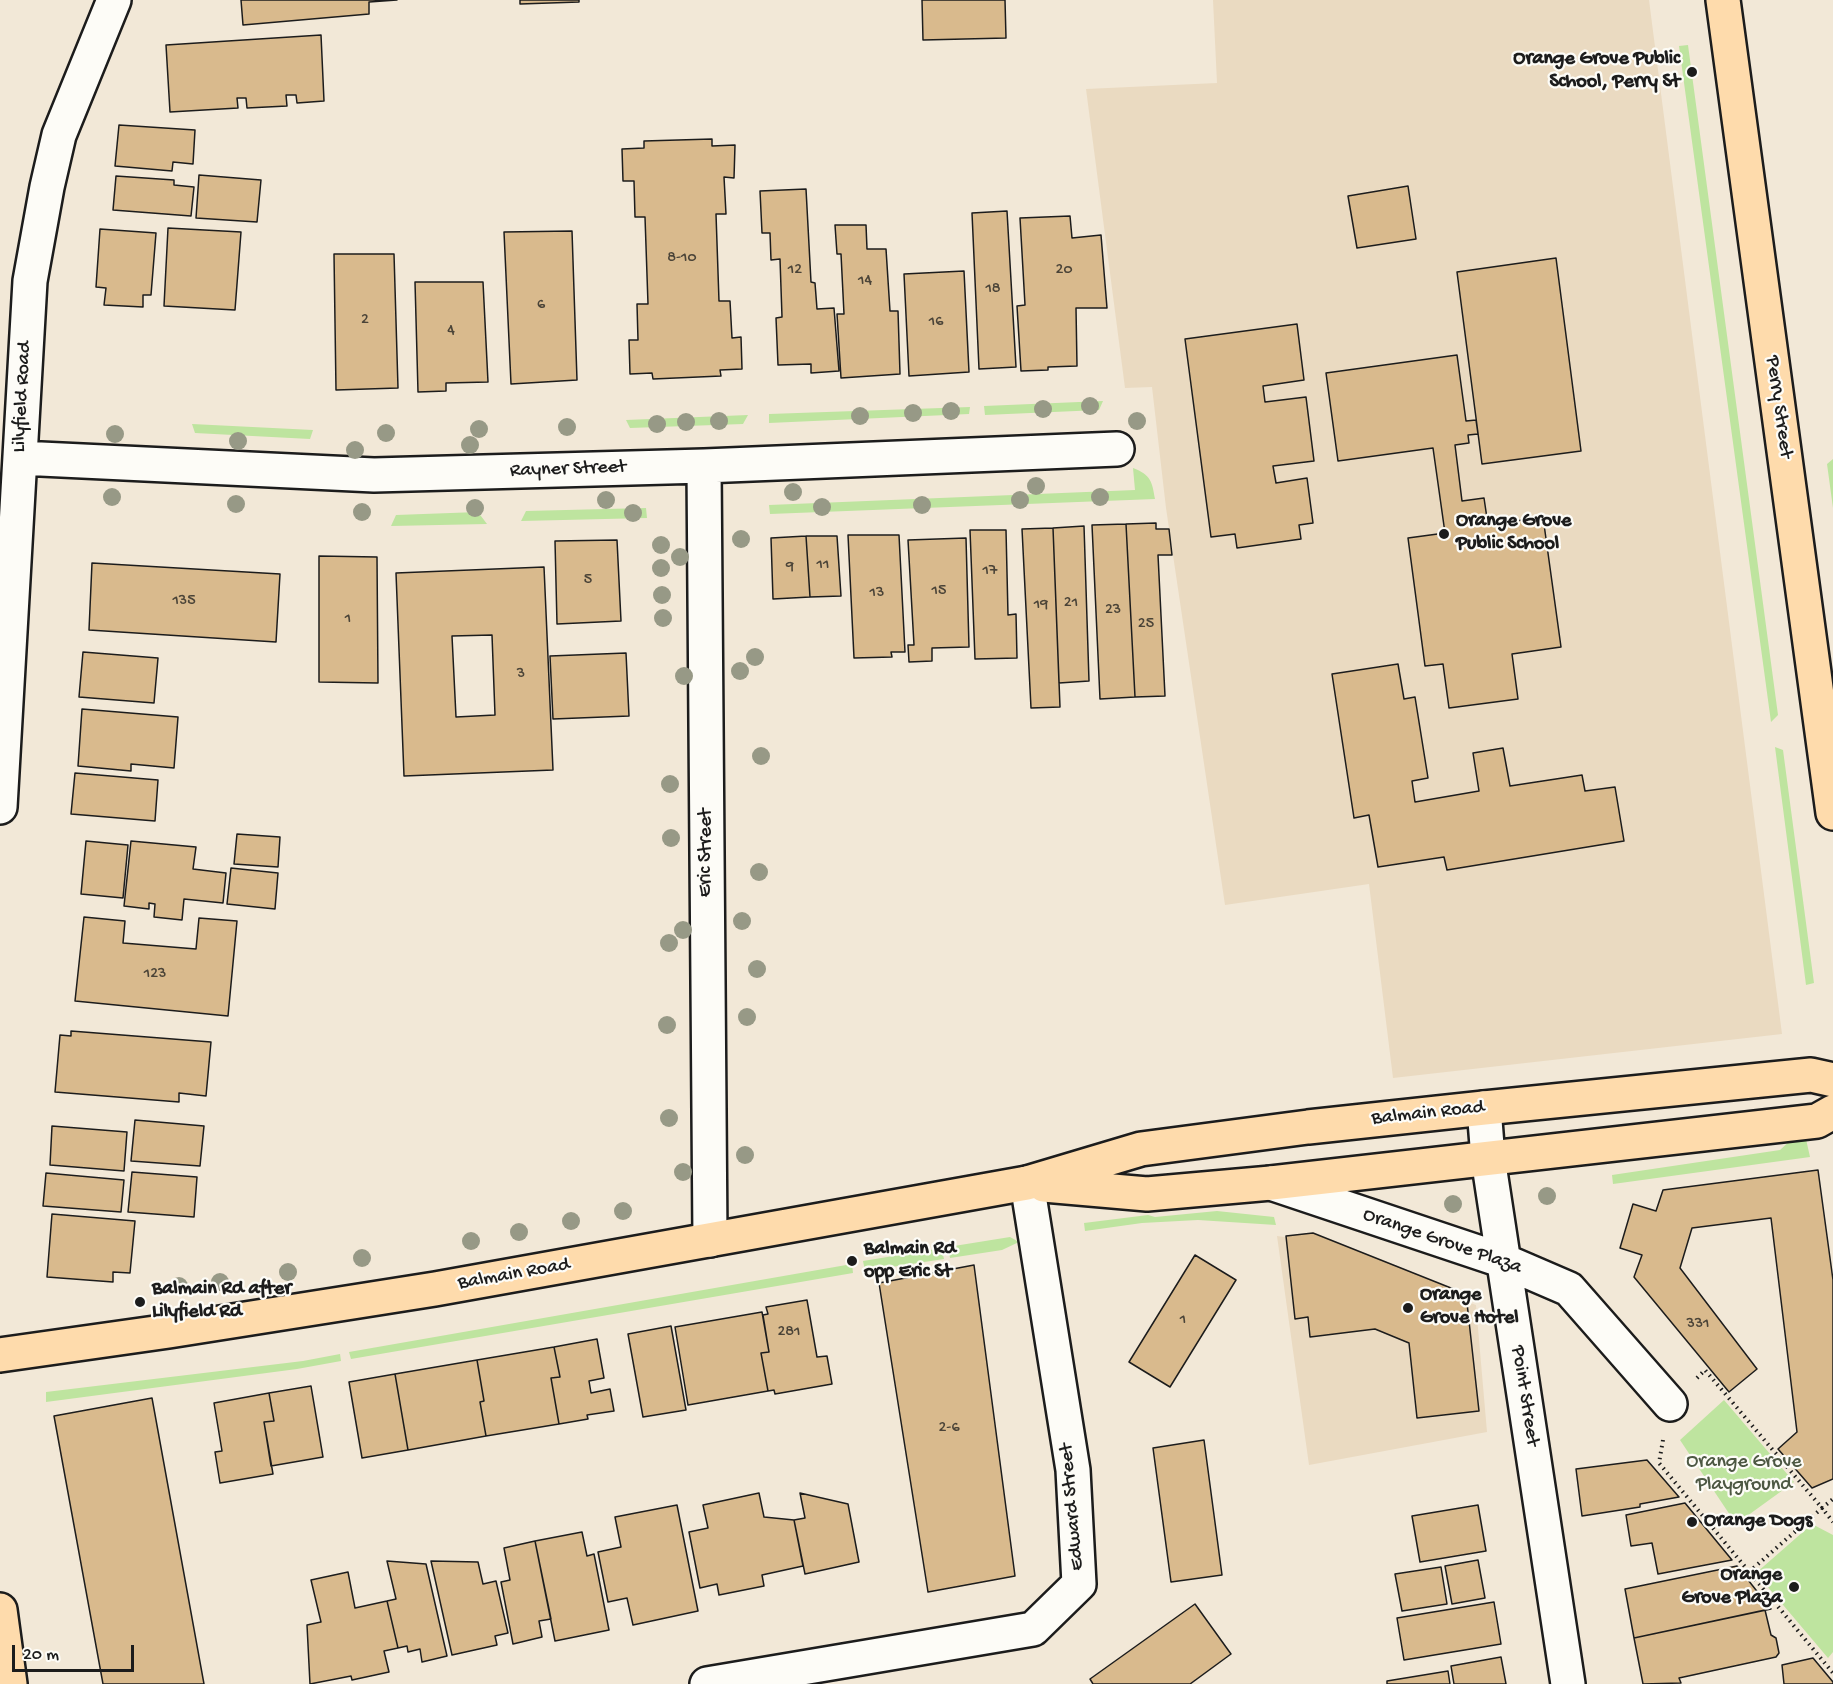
<!DOCTYPE html>
<html>
<head>
<meta charset="utf-8">
<style>
	body { margin:0 }
	#map { position:relative; width:1833px; height:1684px; overflow:hidden; background:#f2e8d7; font-family:"Gochi Hand",sans-serif }
	canvas { display:block }
	.scale { position:absolute; left:12px; top:1645px; width:122px; height:27px; box-sizing:border-box; border:3px solid #1c1c1c; border-top:0; padding-left:8px; font-size:18px; line-height:21px; white-space:nowrap; color:#1c1c1c; -webkit-text-stroke:4px #fdfcf7; paint-order:stroke }
</style>
</head>
<body>
<div id="map">
<canvas width="1833" height="1684"></canvas>
<div class="scale">20 m</div>
</div>
<script>
const ctx = document.querySelector('canvas').getContext('2d');
ctx.lineJoin = 'round';
function paint(path, color) { ctx.fillStyle = color; ctx.fill(path, 'evenodd'); }
function trace(path, color, width, dash) { ctx.strokeStyle = color; ctx.lineWidth = width; ctx.lineCap = dash ? 'butt' : 'round'; ctx.setLineDash(dash || []); ctx.stroke(path); }
function write(font, color, halo, rows, align = 'center') {
  ctx.font = font + ' "Gochi Hand",sans-serif'; ctx.lineWidth = 4.5; ctx.setLineDash([]); ctx.textBaseline = 'middle'; ctx.strokeStyle = halo; ctx.fillStyle = color; for (const [text, x, y, turn = 0] of rows) {
    ctx.save(); ctx.translate(x, y); ctx.rotate((+turn || 0) * Math.PI / 180); ctx.textAlign = isNaN(turn) ? turn : align; if (halo) ctx.strokeText(text, 0, 0); ctx.fillText(text, 0, 0); ctx.restore();
  }
}
const built = new Path2D(`
	M 1213,0 L 1649,0 L 1782,1034 L 1393,1078 L 1369,884 L 1225,905 L 1166,508 L 1152,387 L 1125,388 L 1086,89 L 1217,83 Z
	M 1277,1236 L 1307,1240 L 1476,1305 L 1487,1432 L 1309,1465 Z`);
const green = new Path2D(`
	M 1688,45 L 1778,715 L 1771,722 L 1679,46 Z
	M 1103,401 L 1099,410 L 985,415 L 984,406 Z
	M 970,407 L 969,414 L 769,423 L 769,414 Z
	M 748,415 L 743,424 L 630,428 L 626,420 Z
	M 192,424 L 313,430 L 310,439 L 195,433 Z
	M 1833,459 L 1833,508 L 1827,464 Z
	M 1133,468 C 1151,475 1152,481 1155,499 L 770,514 L 769,505 L 1135,490 Z
	M 646,508 L 647,518 L 521,521 L 526,511 Z
	M 478,512 L 487,524 L 391,526 L 396,515 Z
	M 1775,747 L 1783,750 L 1814,983 L 1806,985 Z
	M 1793,1138 L 1806,1139 L 1810,1157 L 1613,1184 L 1612,1175 L 1780,1150 Z
	M 1217,1211 L 1274,1217 L 1276,1225 L 1198,1220 L 1142,1223 L 1085,1231 L 1084,1223 L 1148,1215 L 1155,1217 Z
	M 1010,1237 L 1019,1242 L 1002,1250 L 950,1258 L 949,1253 L 954,1246 Z
	M 936,1249 L 943,1255 L 944,1259 L 865,1271 L 863,1261 Z
	M 852,1264 L 853,1273 L 351,1359 L 349,1352 Z
	M 340,1354 L 341,1361 L 297,1369 L 46,1402 L 46,1392 L 303,1361 Z
	M 1724,1400 L 1794,1482 L 1736,1524 L 1680,1440 Z
	M 1812,1524 L 1833,1535 L 1833,1652 L 1828,1658 L 1756,1573 Z`);
const building = new Path2D(`
	M 241,0 L 397,0 L 369,2 L 369,14 L 243,25 Z
	M 520,0 L 579,0 L 579,2 L 520,4 Z
	M 922,0 L 1005,0 L 1006,38 L 923,40 Z
	M 321,35 L 324,101 L 297,103 L 296,95 L 286,95 L 287,106 L 247,108 L 246,98 L 237,98 L 238,108 L 170,112 L 166,45 Z
	M 119,125 L 195,130 L 193,164 L 173,162 L 172,171 L 115,166 Z
	M 712,139 L 712,146 L 735,145 L 734,178 L 724,177 L 726,214 L 716,214 L 719,301 L 730,301 L 732,338 L 741,337 L 742,369 L 720,370 L 721,376 L 653,379 L 652,373 L 630,374 L 629,340 L 638,340 L 637,304 L 648,304 L 645,217 L 635,217 L 634,181 L 623,181 L 622,149 L 644,148 L 644,141 Z
	M 199,175 L 261,180 L 257,222 L 196,218 Z
	M 116,176 L 174,180 L 174,185 L 194,187 L 191,216 L 113,210 Z
	M 1408,186 L 1416,239 L 1357,248 L 1348,196 Z
	M 806,189 L 811,282 L 815,283 L 817,309 L 834,308 L 839,371 L 811,373 L 811,364 L 778,365 L 776,318 L 782,317 L 780,259 L 771,260 L 770,233 L 762,233 L 760,191 Z
	M 1007,211 L 1016,367 L 979,369 L 972,213 Z
	M 1070,216 L 1072,238 L 1101,235 L 1107,308 L 1076,308 L 1077,366 L 1048,367 L 1048,370 L 1021,371 L 1017,306 L 1025,305 L 1020,218 Z
	M 835,225 L 866,225 L 867,249 L 886,249 L 890,311 L 898,311 L 900,374 L 841,378 L 837,314 L 844,314 L 841,254 L 837,254 Z
	M 168,228 L 241,232 L 235,310 L 164,306 Z
	M 100,229 L 156,233 L 151,295 L 143,295 L 143,307 L 104,305 L 106,288 L 96,287 Z
	M 572,231 L 577,380 L 511,384 L 504,232 Z
	M 334,254 L 394,254 L 398,388 L 336,390 Z
	M 1556,258 L 1581,451 L 1482,464 L 1457,272 Z
	M 964,271 L 969,372 L 909,376 L 904,274 Z
	M 415,282 L 483,282 L 488,382 L 446,383 L 446,391 L 418,392 Z
	M 1297,324 L 1304,380 L 1263,386 L 1265,402 L 1306,397 L 1314,461 L 1273,466 L 1276,483 L 1307,478 L 1313,523 L 1299,525 L 1301,539 L 1237,548 L 1235,534 L 1211,537 L 1185,339 Z
	M 1457,355 L 1466,421 L 1476,420 L 1478,434 L 1468,435 L 1469,443 L 1455,445 L 1462,501 L 1484,498 L 1488,525 L 1543,517 L 1561,647 L 1512,654 L 1518,699 L 1449,708 L 1443,664 L 1425,666 L 1408,538 L 1445,533 L 1433,448 L 1338,461 L 1326,373 Z
	M 1156,523 L 1156,529 L 1169,529 L 1172,555 L 1158,555 L 1165,696 L 1135,697 L 1126,524 Z
	M 1126,524 L 1135,697 L 1100,699 L 1092,525 Z
	M 1084,526 L 1089,681 L 1059,683 L 1053,528 Z
	M 1053,528 L 1060,707 L 1031,708 L 1022,529 Z
	M 970,530 L 1006,530 L 1008,615 L 1016,614 L 1017,658 L 975,659 Z
	M 848,535 L 899,535 L 905,652 L 891,652 L 892,657 L 854,658 Z
	M 806,536 L 810,597 L 773,599 L 771,538 Z
	M 806,536 L 837,536 L 841,596 L 810,597 Z
	M 966,538 L 969,647 L 932,648 L 932,661 L 909,662 L 908,645 L 914,645 L 908,540 Z
	M 617,540 L 621,621 L 557,624 L 555,541 Z
	M 319,556 L 377,557 L 378,683 L 319,682 Z
	M 92,563 L 280,574 L 276,642 L 89,630 Z
	M 544,567 L 553,770 L 404,776 L 396,573 ZM 492,635 L 495,715 L 456,717 L 452,636 Z
	M 83,652 L 158,658 L 154,703 L 79,697 Z
	M 626,653 L 629,716 L 553,719 L 550,656 Z
	M 1398,664 L 1404,699 L 1415,697 L 1428,778 L 1412,781 L 1415,802 L 1479,791 L 1473,753 L 1503,748 L 1510,786 L 1582,775 L 1585,791 L 1615,787 L 1624,841 L 1447,870 L 1444,857 L 1378,867 L 1369,815 L 1354,818 L 1332,674 Z
	M 82,709 L 178,717 L 174,768 L 131,764 L 131,771 L 78,766 Z
	M 75,773 L 158,780 L 155,821 L 71,814 Z
	M 237,834 L 280,837 L 278,867 L 234,864 Z
	M 86,841 L 128,845 L 123,898 L 81,894 Z
	M 131,841 L 196,847 L 193,869 L 226,873 L 223,903 L 184,899 L 182,920 L 154,917 L 155,904 L 149,903 L 149,909 L 124,906 Z
	M 231,868 L 278,873 L 275,909 L 227,904 Z
	M 84,917 L 125,921 L 123,943 L 196,949 L 199,918 L 237,921 L 228,1016 L 75,1001 Z
	M 71,1031 L 211,1042 L 206,1096 L 179,1093 L 179,1102 L 55,1092 L 60,1035 L 71,1036 Z
	M 135,1120 L 204,1126 L 200,1166 L 131,1161 Z
	M 52,1126 L 127,1132 L 124,1171 L 50,1165 Z
	M 1818,1170 L 1833,1280 L 1833,1479 L 1812,1488 L 1778,1449 L 1797,1432 L 1771,1218 L 1692,1228 L 1680,1268 L 1757,1369 L 1729,1392 L 1634,1277 L 1642,1255 L 1620,1248 L 1633,1204 L 1656,1211 L 1663,1190 Z
	M 132,1172 L 197,1177 L 194,1217 L 128,1212 Z
	M 46,1173 L 124,1180 L 121,1212 L 43,1206 Z
	M 52,1214 L 135,1221 L 130,1273 L 113,1272 L 113,1282 L 47,1277 Z
	M 1313,1233 L 1466,1294 L 1479,1411 L 1417,1418 L 1409,1343 L 1375,1329 L 1310,1337 L 1308,1317 L 1295,1319 L 1286,1236 Z
	M 1195,1255 L 1236,1280 L 1170,1387 L 1129,1362 Z
	M 974,1265 L 1015,1576 L 928,1592 L 879,1283 Z
	M 807,1300 L 817,1357 L 827,1356 L 832,1384 L 775,1394 L 774,1390 L 768,1391 L 761,1353 L 769,1352 L 763,1315 L 768,1314 L 766,1307 Z
	M 762,1312 L 769,1352 L 761,1353 L 768,1391 L 688,1405 L 675,1327 Z
	M 671,1326 L 686,1410 L 643,1417 L 628,1334 Z
	M 597,1339 L 604,1378 L 589,1381 L 591,1393 L 610,1389 L 614,1411 L 587,1415 L 588,1419 L 559,1424 L 551,1378 L 560,1377 L 554,1347 Z
	M 554,1347 L 560,1377 L 551,1378 L 559,1424 L 486,1436 L 480,1402 L 484,1401 L 477,1360 Z
	M 477,1360 L 484,1401 L 480,1402 L 486,1436 L 408,1450 L 395,1374 Z
	M 395,1374 L 408,1450 L 362,1458 L 349,1382 Z
	M 311,1386 L 323,1457 L 271,1466 L 264,1422 L 274,1421 L 269,1393 Z
	M 269,1393 L 274,1421 L 264,1422 L 273,1474 L 220,1483 L 215,1452 L 222,1451 L 214,1403 Z
	M 152,1398 L 204,1684 L 103,1684 L 54,1416 Z
	M 1204,1440 L 1222,1575 L 1171,1582 L 1153,1448 Z
	M 1647,1460 L 1679,1497 L 1640,1504 L 1640,1507 L 1582,1516 L 1576,1469 Z
	M 759,1493 L 764,1517 L 794,1520 L 803,1566 L 762,1575 L 764,1586 L 719,1595 L 717,1584 L 700,1588 L 689,1532 L 708,1528 L 703,1505 Z
	M 800,1493 L 848,1504 L 859,1562 L 805,1574 L 794,1520 L 805,1518 Z
	M 1685,1503 L 1732,1560 L 1658,1574 L 1652,1543 L 1631,1546 L 1626,1515 Z
	M 677,1505 L 698,1611 L 633,1625 L 627,1598 L 608,1602 L 598,1552 L 621,1547 L 615,1517 Z
	M 1478,1505 L 1486,1551 L 1420,1562 L 1412,1516 Z
	M 582,1532 L 587,1556 L 594,1554 L 609,1630 L 555,1641 L 535,1541 Z
	M 535,1541 L 551,1619 L 539,1621 L 542,1637 L 513,1644 L 501,1582 L 510,1580 L 504,1548 Z
	M 1478,1560 L 1485,1598 L 1452,1604 L 1445,1566 Z
	M 387,1561 L 426,1564 L 447,1656 L 422,1662 L 420,1649 L 408,1652 L 407,1646 L 398,1648 L 387,1601 L 396,1599 Z
	M 431,1561 L 478,1562 L 483,1584 L 496,1581 L 508,1633 L 495,1636 L 497,1645 L 452,1655 Z
	M 1737,1566 L 1771,1609 L 1634,1638 L 1625,1589 Z
	M 1441,1567 L 1447,1604 L 1402,1611 L 1395,1574 Z
	M 348,1572 L 355,1608 L 387,1601 L 398,1648 L 384,1651 L 389,1672 L 352,1680 L 351,1676 L 310,1684 L 307,1625 L 321,1622 L 311,1580 Z
	M 1494,1602 L 1501,1644 L 1404,1660 L 1397,1618 Z
	M 1195,1604 L 1231,1654 L 1190,1684 L 1093,1684 L 1090,1679 Z
	M 1765,1610 L 1771,1635 L 1776,1638 L 1779,1653 L 1776,1657 L 1679,1678 L 1681,1683 L 1643,1684 L 1634,1638 Z
	M 1501,1657 L 1506,1684 L 1454,1684 L 1451,1666 Z
	M 1813,1658 L 1833,1682 L 1833,1684 L 1784,1684 L 1782,1665 Z
	M 1448,1671 L 1450,1684 L 1387,1684 L 1387,1681 Z`);
const path = new Path2D(`
	M 1697,1378 L 1705,1370 L 1822,1508 L 1833,1499
	M 1663,1440 L 1659,1463 L 1833,1673
	M 1749,1572 L 1822,1508 L 1833,1522`);
const minor = new Path2D(`
	M 20,458 L 374,475 L 704,466 L 1117,449
	M 704,466 L 710,1240
	M 0,807 L 30,281 L 47,187 L 59,135 L 114,0
	M 1484,1108 L 1488,1158 L 1568,1684
	M 1271,1183 L 1504,1261 L 1569,1289 L 1670,1404
	M 707,1684 L 1033,1629 L 1079,1584 L 1073,1470 L 1027,1183`);
const major = new Path2D(`
	M 1723,0 L 1833,813
	M 1044,1185 L 1147,1194 L 1271,1183 L 1817,1121 L 1833,1112
	M 0,1355 L 169,1331 L 435,1289 L 1027,1183 L 1141,1149 L 1308,1127 L 1484,1108 L 1811,1075 L 1833,1080
	M 0,1610 L 10,1684`);
const trees = [
	[1090,406],
	[1043,409],
	[951,411],
	[913,413],
	[860,416],
	[719,421],
	[1137,421],
	[686,422],
	[657,424],
	[567,427],
	[479,429],
	[386,433],
	[115,434],
	[238,441],
	[470,445],
	[355,450],
	[1036,486],
	[793,492],
	[112,497],
	[1100,497],
	[606,500],
	[1020,500],
	[236,504],
	[922,505],
	[822,507],
	[475,508],
	[362,512],
	[633,513],
	[741,539],
	[661,545],
	[680,557],
	[661,568],
	[662,595],
	[663,618],
	[755,657],
	[740,671],
	[684,676],
	[761,756],
	[670,784],
	[671,838],
	[759,872],
	[742,921],
	[683,930],
	[669,943],
	[757,969],
	[747,1017],
	[667,1025],
	[669,1118],
	[745,1155],
	[683,1172],
	[1547,1196],
	[1453,1204],
	[623,1211],
	[571,1221],
	[519,1232],
	[471,1241],
	[362,1258],
	[288,1272],
	[220,1282],
	[179,1286]
];
const markers = [
	[1692,72,6,"#1c1c1c"],
	[1444,534,6,"#1c1c1c"],
	[852,1261,6,"#1c1c1c"],
	[140,1302,6,"#1c1c1c"],
	[1408,1308,6,"#1c1c1c"],
	[1692,1522,6,"#1c1c1c"],
	[1794,1587,6,"#1c1c1c"]
];
const numberNames = [
	["8-10",682,259],
	["12",795,271],
	["20",1064,271],
	["14",865,282],
	["18",993,290],
	["6",541,306],
	["2",365,321],
	["16",936,323],
	["4",451,332],
	["11",823,566],
	["9",790,568],
	["17",990,572],
	["5",588,581],
	["15",939,592],
	["13",877,594],
	["135",184,602],
	["21",1071,604],
	["19",1041,606],
	["23",1113,611],
	["1",348,620],
	["25",1146,625],
	["3",521,675],
	["123",155,975],
	["1",1183,1321],
	["331",1698,1325],
	["281",789,1333],
	["2-6",949,1429]
];
const poiNames = [
	["Orange Grove Public",1680,60,"right"],
	["School, Perry St",1680,83,"right"],
	["Orange Grove",1456,522],
	["Public School",1456,545],
	["Balmain Rd",864,1250],
	["opp Eric St",864,1273],
	["Balmain Rd after",152,1290],
	["Lilyfield Rd",152,1313],
	["Orange",1420,1296],
	["Grove Hotel",1420,1319],
	["Orange Dogs",1704,1522],
	["Orange",1782,1576,"right"],
	["Grove Plaza",1782,1599,"right"]
];
const streetNames = [
	["Lilyfield Road",23,397,-87],
	["Perry Street",1778,407,82],
	["Rayner Street",568,470,-2],
	["Eric Street",707,853,-90],
	["Balmain Road",1428,1114,-6],
	["Orange Grove Plaza",1442,1242,19],
	["Balmain Road",514,1275,-10],
	["Point Street",1524,1396,81],
	["Edward Street",1073,1507,-95]
];
const parkNames = [
	["Orange Grove",1744,1463],
	["Playground",1744,1486]
];
paint(built, '#eadac1');
paint(green, '#bee49f');
paint(building, '#d9ba8d');
trace(building, '#1c1c1c', 1.5);
trace(minor, '#1c1c1c', 38);
trace(major, '#1c1c1c', 38);
trace(path, '#1c1c1c', 4, [1.5, 4.5]);
trace(minor, '#fdfcf7', 33);
trace(major, '#fedbac', 33);
ctx.fillStyle = '#979986';
for (const [x, y] of trees) { ctx.beginPath(); ctx.arc(x, y, 9, 0, 2 * Math.PI); ctx.fill(); }
for (const [x, y, r, color] of markers) { const dot = new Path2D(); dot.arc(x, y, r, 0, 2 * Math.PI); ctx.fillStyle = color; ctx.fill(dot); trace(dot, '#fdfcf7', 2); }
write('16px', '#4b4438', null, numberNames);
write('bold 20px', '#1c1c1c', '#fdfcf7', poiNames, 'left');
write('20px', '#1c1c1c', '#fdfcf7', streetNames);
write('20px', '#4d5843', '#fdfcf7', parkNames);
</script>
</body>
</html>
